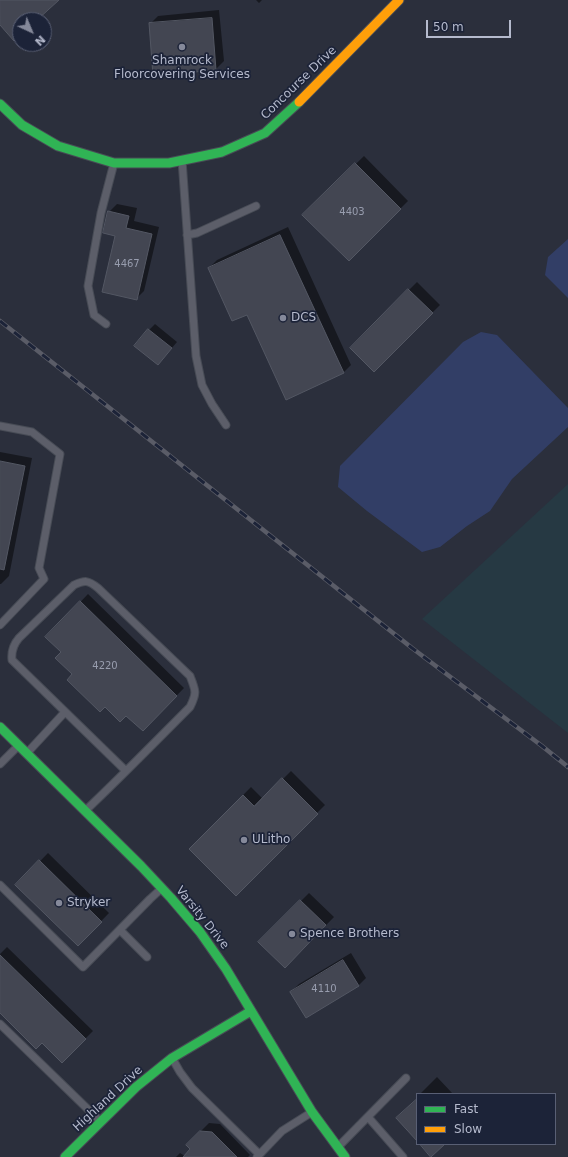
<!DOCTYPE html>
<html>
<head>
<meta charset="utf-8">
<style>
	body { margin:0 }
	#map { position:relative; width:568px; height:1157px; overflow:hidden; background:#2b2f3c; font-family:"DejaVu Sans",sans-serif }
	canvas { display:block }
	.legend { position:absolute; left:416px; top:1093px; width:140px; height:52px; box-sizing:border-box; background:#1c2338; border:1px solid #595f74; margin:0; padding:5px 7px; list-style:none; font-size:12px; color:#b5bacd }
	.legend li { display:flex; align-items:center; gap:8px; height:20px }
	.legend b { width:20px; border:1px solid #595f74 }
	.north { position:absolute; left:12px; top:12px; width:40px; height:40px; box-sizing:border-box; background:#1c2338; border:1px solid #595f74; border-radius:50%; rotate:136deg; font-size:11px; font-weight:700; line-height:16px; text-align:center; color:#b5bacd }
	.north::after { content:''; display:block; margin:auto; width:14px; height:18px; background:#85899a; clip-path:polygon(50% 0,100% 100%,50% 72%,0 100%) }
	.scale { position:absolute; left:426px; top:20px; width:85px; height:18px; box-sizing:border-box; border:2px solid #b5bacd; border-top:0; padding-left:5px; font-size:12px; line-height:14px; white-space:nowrap; color:#b5bacd; -webkit-text-stroke:3px #1c2338; paint-order:stroke }
</style>
</head>
<body>
<div id="map">
<canvas width="568" height="1157"></canvas>
<ul class="legend">
<li><b style="height:5px;background:#30b455"></b>Fast</li>
<li><b style="height:5px;background:#ff9f0a"></b>Slow</li>
</ul>
<div class="north">N</div>
<div class="scale">50 m</div>
</div>
<script>
const ctx = document.querySelector('canvas').getContext('2d');
ctx.lineJoin = 'round';
function paint(path, color) { ctx.fillStyle = color; ctx.fill(path, 'evenodd'); }
function trace(path, color, width, dash) { ctx.strokeStyle = color; ctx.lineWidth = width; ctx.lineCap = dash ? 'butt' : 'round'; ctx.setLineDash(dash || []); ctx.stroke(path); }
function write(font, color, halo, rows, align = 'center') {
  ctx.font = font + ' "DejaVu Sans",sans-serif'; ctx.lineWidth = 3.5; ctx.setLineDash([]); ctx.textBaseline = 'middle'; ctx.strokeStyle = halo; ctx.fillStyle = color; for (const [text, x, y, turn = 0] of rows) {
    ctx.save(); ctx.translate(x, y); ctx.rotate((+turn || 0) * Math.PI / 180); ctx.textAlign = isNaN(turn) ? turn : align; if (halo) ctx.strokeText(text, 0, 0); ctx.fillText(text, 0, 0); ctx.restore();
  }
}
const green = new Path2D(`
	M 568,484 L 568,733 L 422,619 Z`);
const water = new Path2D(`
	M 568,239 L 568,298 L 545,275 L 548,257 Z
	M 481,332 L 497,335 L 568,408 L 568,427 L 512,479 L 490,511 L 467,526 L 440,547 L 422,552 L 367,511 L 338,487 L 340,466 L 463,342 Z`);
const shadow = new Path2D(`
	M 256,0 L 262,0 L 259,3 Z
	M 219,10 L 224,61 L 216,69 L 150,24 L 158,16 Z
	M 364,156 L 408,201 L 349,260 L 304,215 Z
	M 117,204 L 137,208 L 134,221 L 159,227 L 144,291 L 136,299 L 109,212 Z
	M 288,227 L 351,365 L 343,373 L 247,313 L 209,268 L 217,260 Z
	M 417,282 L 440,305 L 374,371 L 351,348 Z
	M 155,324 L 177,342 L 158,364 L 149,330 Z
	M 0,452 L 32,458 L 9,576 L 1,584 L 0,584 Z
	M 88,594 L 184,688 L 143,730 L 126,714 L 73,674 L 62,652 L 47,637 Z
	M 291,771 L 325,805 L 236,894 L 190,849 L 251,787 L 263,799 Z
	M 48,853 L 109,913 L 78,945 L 17,885 Z
	M 309,893 L 334,917 L 285,967 L 260,942 Z
	M 7,947 L 93,1031 L 62,1062 L 42,1042 L 0,1012 L 0,954 Z
	M 351,953 L 366,978 L 358,986 L 291,992 L 299,984 Z
	M 437,1077 L 453,1094 L 420,1094 Z
	M 209,1123 L 220,1124 L 250,1155 L 248,1157 L 176,1157 L 180,1153 L 185,1156 L 192,1149 L 187,1145 Z`);
const building = new Path2D(`
	M 0,0 L 59,0 L 37,20 L 20,20 L 20,35 L 14,41 L 0,25 Z
	M 212,18 L 216,70 L 153,76 L 149,23 Z
	M 355,163 L 401,209 L 349,261 L 302,215 Z
	M 108,211 L 129,216 L 126,228 L 152,234 L 137,300 L 102,292 L 115,236 L 103,233 Z
	M 280,235 L 344,373 L 286,400 L 247,315 L 232,321 L 208,268 Z
	M 408,289 L 433,313 L 374,372 L 350,348 Z
	M 148,329 L 172,348 L 158,365 L 134,346 Z
	M 0,461 L 25,466 L 4,570 L 0,569 Z
	M 80,601 L 177,696 L 143,731 L 126,716 L 120,722 L 105,707 L 100,712 L 67,680 L 72,674 L 55,658 L 61,652 L 45,637 Z
	M 282,778 L 318,814 L 236,896 L 189,849 L 243,795 L 254,806 Z
	M 39,860 L 102,922 L 78,946 L 15,885 Z
	M 300,900 L 326,925 L 285,968 L 258,942 Z
	M 0,955 L 86,1039 L 62,1063 L 42,1043 L 36,1049 L 0,1013 Z
	M 343,960 L 359,986 L 306,1018 L 290,992 Z
	M 417,1099 L 417,1141 L 396,1118 Z
	M 200,1131 L 212,1132 L 237,1157 L 183,1157 L 190,1149 L 186,1145 Z
	M 420,1144 L 445,1144 L 431,1157 Z`);
const lane = new Path2D(`
	M 182,160 L 196,356 L 202,385 L 212,404 L 226,425
	M 187,235 L 197,233 L 256,206
	M 106,324 L 94,315 L 88,286 L 101,213 L 114,163
	M 0,426 L 32,432 L 60,454 L 39,568 L 44,579 L 0,625
	M 27,753 L 65,712
	M 0,764 L 18,746
	M 85,811 C 121,777 155,742 190,707 C 197,693 196,691 190,676 L 98,588 C 88,580 85,580 74,585 L 19,638 C 13,645 11,651 12,660 L 126,771
	M 0,885 L 83,967 L 150,899 L 161,889
	M 120,930 L 147,957
	M 0,1024 L 100,1121
	M 172,1058 L 180,1072 L 192,1088 L 259,1154
	M 368,1117 L 403,1157
	M 338,1147 L 406,1078
	M 257,1157 L 282,1131 L 312,1112`);
const fast = new Path2D(`
	M 0,104 L 22,125 L 58,146 L 114,163 L 169,163 L 222,152 L 265,133 L 299,102
	M 0,727 L 141,866 L 171,898 L 200,932 L 226,969 L 312,1112 L 345,1157
	M 65,1157 L 136,1087 L 172,1058 L 251,1011`);
const slow = new Path2D(`
	M 299,102 L 399,0`);
const rail = new Path2D(`
	M 0,321 L 412,648 L 542,746 L 568,767`);
const markers = [
	[182,47,4,"#85899a"],
	[283,318,4,"#85899a"],
	[244,840,4,"#85899a"],
	[59,903,4,"#85899a"],
	[292,934,4,"#85899a"]
];
const numberNames = [
	["4403",352,212],
	["4467",127,264],
	["4220",105,666],
	["4110",324,989]
];
const poiNames = [
	["Shamrock",182,61,"center"],
	["Floorcovering Services",182,75,"center"],
	["DCS",291,318],
	["ULitho",252,840],
	["Stryker",67,903],
	["Spence Brothers",300,934]
];
const streetNames = [
	["Concourse Drive",299,83,-44],
	["Varsity Drive",202,918,51],
	["Highland Drive",108,1099,-43]
];
paint(green, '#263943');
paint(water, '#323e66');
paint(shadow, '#0007');
paint(building, '#434652');
trace(building, '#535763', 1);
trace(lane, '#474b55', 9);
trace(fast, '#474b55', 11);
trace(slow, '#474b55', 11);
trace(lane, '#5c5e69', 7);
trace(fast, '#30b455', 9);
trace(slow, '#ff9f0a', 9);
trace(rail, '#5a5c67', 4.5);
trace(rail, '#1c2338', 3, [9]);
for (const [x, y, r, color] of markers) { const dot = new Path2D(); dot.arc(x, y, r, 0, 2 * Math.PI); ctx.fillStyle = color; ctx.fill(dot); trace(dot, '#1c2338', 1.5); }
write('10px', '#989dae', null, numberNames);
write('12px', '#b5bacd', '#1c2338', poiNames, 'left');
write('12px', '#b5bacd', '#1c2338', streetNames);
</script>
</body>
</html>
